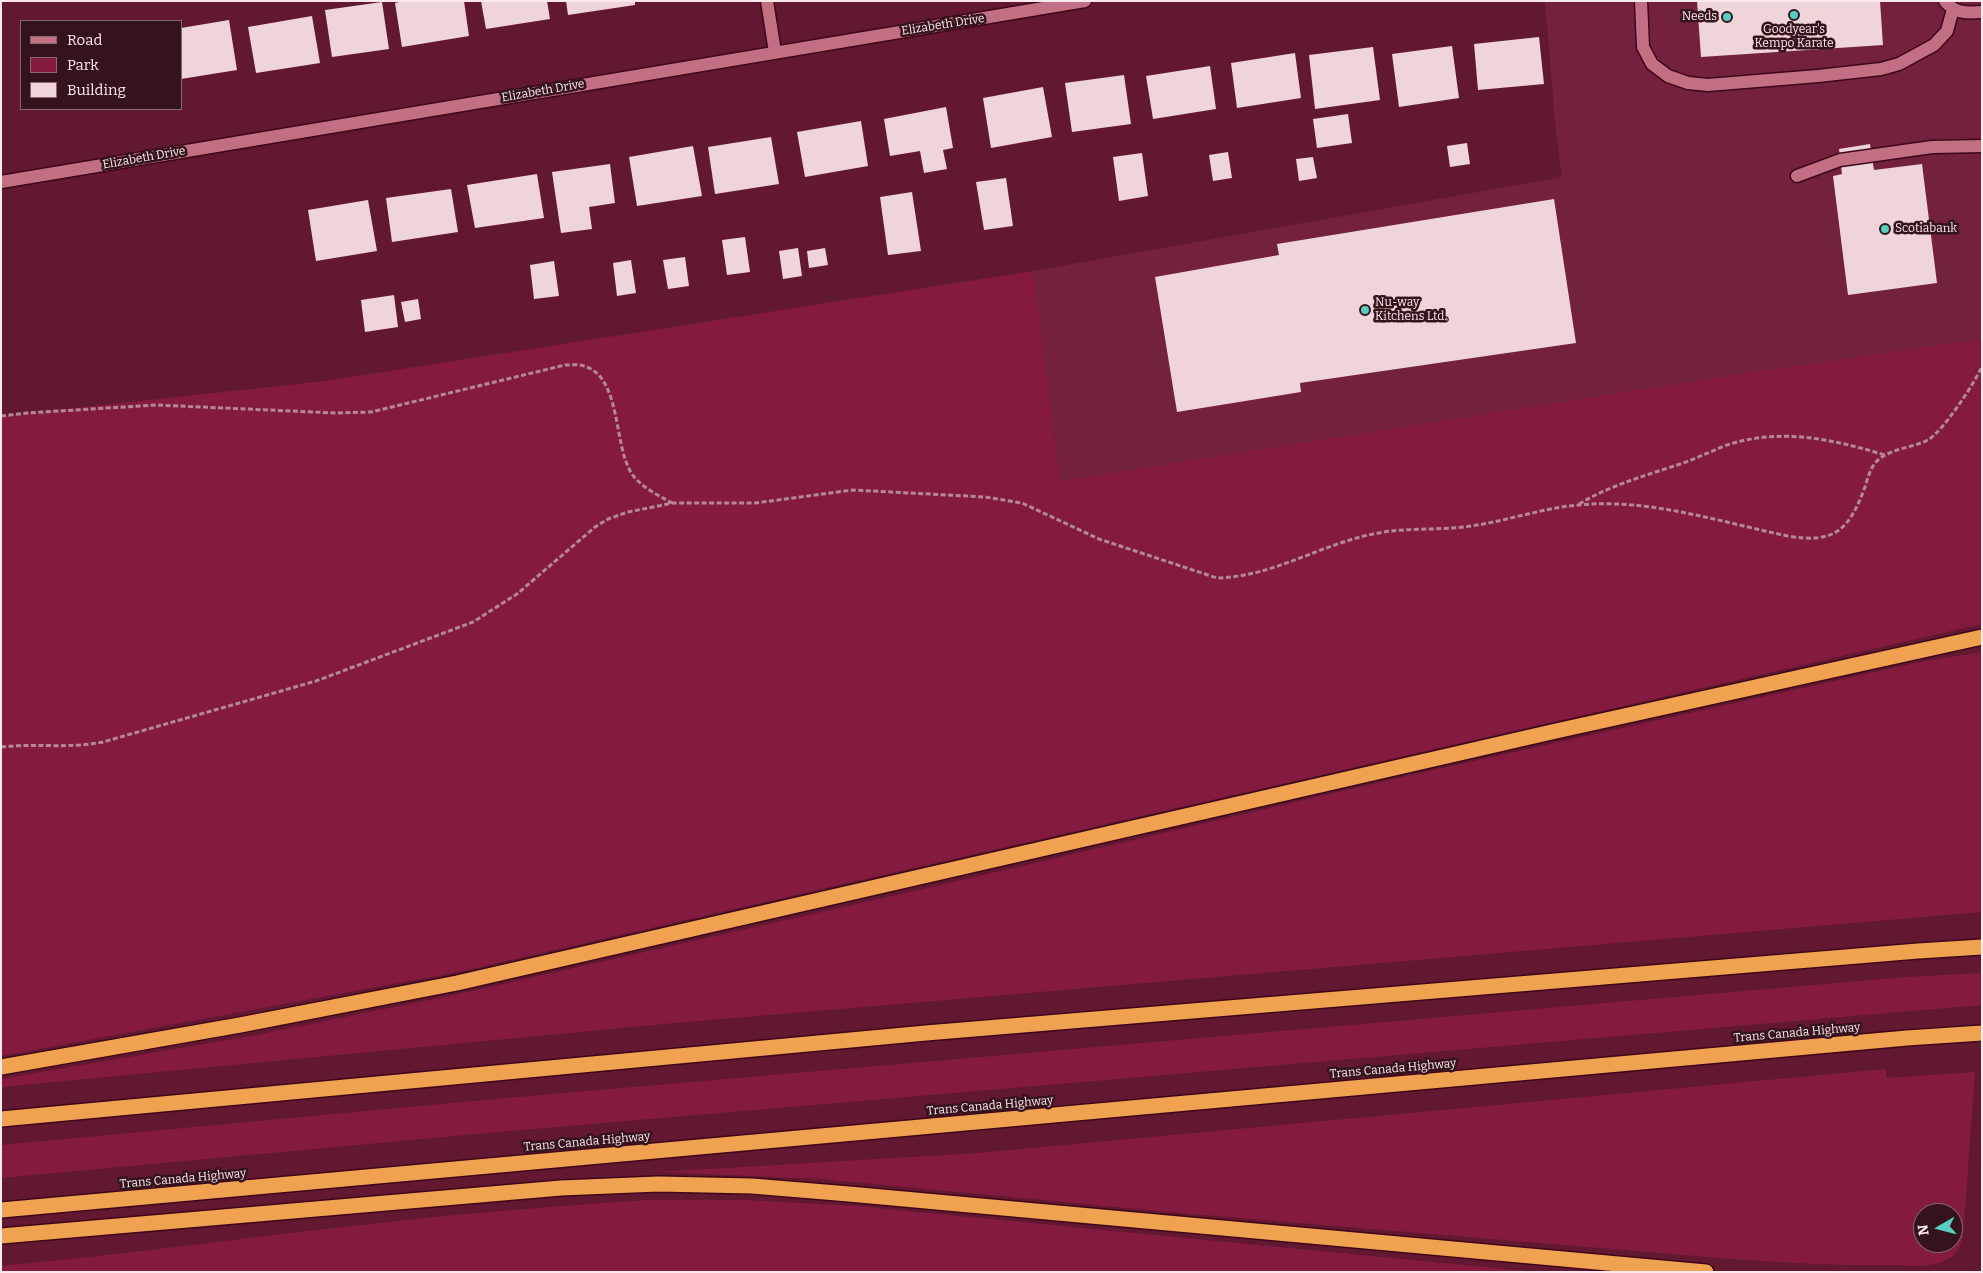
<!DOCTYPE html>
<html>
<head>
<meta charset="utf-8">
<style>
	body { margin:0 }
	#map { position:relative; width:1983px; height:1273px; overflow:hidden; background:#631831; font-family:Bitter,serif }
	canvas { display:block }
	.frame { position:absolute; inset:0; border:2px solid #fde9ed; pointer-events:none }
	.legend { position:absolute; left:20px; top:20px; width:162px; height:90px; box-sizing:border-box; background:#34131c; border:1px solid #846970; margin:0; padding:6px 9px; list-style:none; font-size:15px; color:#fde9ed }
	.legend li { display:flex; align-items:center; gap:10px; height:25px }
	.legend b { width:25px; border:1px solid #846970 }
	.north { position:absolute; left:1913px; top:1203px; width:50px; height:50px; box-sizing:border-box; background:#34131c; border:1px solid #846970; border-radius:50%; rotate:262deg; font-size:14px; font-weight:700; line-height:20px; text-align:center; color:#fde9ed }
	.north::after { content:''; display:block; margin:auto; width:18px; height:22px; background:#58cec0; clip-path:polygon(50% 0,100% 100%,50% 72%,0 100%) }
</style>
</head>
<body>
<div id="map">
<canvas width="1983" height="1273"></canvas>
<div class="frame"></div>
<ul class="legend">
<li><b style="height:6px;background:#c26f84"></b>Road</li>
<li><b style="height:14px;background:#851a41"></b>Park</li>
<li><b style="height:14px;background:#efd4d9"></b>Building</li>
</ul>
<div class="north">N</div>
</div>
<script>
const ctx = document.querySelector('canvas').getContext('2d');
ctx.lineJoin = 'round';
function paint(path, color) { ctx.fillStyle = color; ctx.fill(path, 'evenodd'); }
function trace(path, color, width, dash) { ctx.strokeStyle = color; ctx.lineWidth = width; ctx.lineCap = dash ? 'butt' : 'round'; ctx.setLineDash(dash || []); ctx.stroke(path); }
function write(font, color, halo, rows, align = 'center') {
  ctx.font = font + ' Bitter,serif'; ctx.lineWidth = 5; ctx.setLineDash([]); ctx.textBaseline = 'middle'; ctx.strokeStyle = halo; ctx.fillStyle = color; for (const [text, x, y, turn = 0] of rows) {
    ctx.save(); ctx.translate(x, y); ctx.rotate((+turn || 0) * Math.PI / 180); ctx.textAlign = isNaN(turn) ? turn : align; if (halo) ctx.strokeText(text, 0, 0); ctx.fillText(text, 0, 0); ctx.restore();
  }
}
const built = new Path2D(`
	M 1545,1 L 1982,1 L 1982,340 L 1944,344 L 1708,379 L 1060,481 L 1033,271 L 1562,177 L 1556,133 Z`);
const green = new Path2D(`
	M 1033,271 L 1060,481 L 1708,379 L 1944,344 L 1982,340 L 1982,624 L 458,972 L 1,1056 L 1,416 L 325,381 Z
	M 1982,652 L 1982,912 L 675,1023 L 1,1087 L 1,1079 L 251,1036 L 459,994 L 941,885 L 1420,773 L 1920,662 Z
	M 1982,973 L 1982,1005 L 498,1132 L 1,1178 L 1,1145 L 495,1099 L 1906,977 Z
	M 1886,1069 L 1886,1078 L 1975,1072 L 1963,1237 C 1960,1250 1954,1258 1942,1262 C 1927,1268 1908,1265 1892,1265 C 1831,1266 1769,1262 1708,1257 L 1180,1213 L 821,1179 L 659,1172 L 978,1153 ZM 1923,1213 L 1953,1213 L 1953,1243 L 1923,1243 Z
	M 649,1200 L 746,1200 L 856,1206 L 1536,1272 L 1,1272 L 1,1266 C 122,1255 242,1238 362,1225 C 457,1214 553,1206 649,1200 Z`);
const building = new Path2D(`
	M 404,1 L 464,1 L 469,36 L 402,47 L 395,3 Z
	M 481,1 L 547,1 L 550,19 L 486,29 Z
	M 566,1 L 635,1 L 635,5 L 568,15 Z
	M 1697,1 L 1880,1 L 1883,45 L 1701,57 Z
	M 382,2 L 389,49 L 332,57 L 325,10 Z
	M 312,16 L 320,63 L 256,73 L 248,27 Z
	M 229,20 L 237,70 L 181,79 L 181,28 Z
	M 1539,37 L 1544,84 L 1478,90 L 1474,44 Z
	M 1452,46 L 1459,98 L 1399,107 L 1392,54 Z
	M 1373,47 L 1380,100 L 1315,109 L 1309,55 Z
	M 1295,53 L 1301,98 L 1237,108 L 1231,63 Z
	M 1210,66 L 1216,109 L 1153,119 L 1146,76 Z
	M 1124,75 L 1131,124 L 1072,132 L 1065,83 Z
	M 1043,87 L 1052,137 L 991,148 L 983,98 Z
	M 946,107 L 953,148 L 943,150 L 947,169 L 924,173 L 920,151 L 890,156 L 884,119 Z
	M 1348,114 L 1352,143 L 1317,148 L 1313,119 Z
	M 861,121 L 868,166 L 805,177 L 797,132 Z
	M 771,137 L 779,184 L 715,194 L 708,147 Z
	M 1467,143 L 1470,164 L 1450,167 L 1447,146 Z
	M 1870,144 L 1874,170 L 1922,164 L 1937,283 L 1848,295 L 1833,176 L 1842,174 L 1839,149 Z
	M 693,146 L 702,196 L 637,206 L 629,157 Z
	M 1228,152 L 1232,178 L 1213,181 L 1209,155 Z
	M 1142,153 L 1148,196 L 1119,201 L 1113,157 Z
	M 1313,157 L 1317,178 L 1299,181 L 1296,159 Z
	M 610,164 L 615,203 L 589,207 L 592,229 L 561,233 L 552,172 Z
	M 537,174 L 544,218 L 475,228 L 467,185 Z
	M 1006,178 L 1013,226 L 984,230 L 976,182 Z
	M 451,189 L 458,232 L 392,242 L 386,198 Z
	M 912,192 L 921,251 L 888,255 L 880,197 Z
	M 1554,199 L 1576,343 L 1300,383 L 1301,392 L 1177,412 L 1155,277 L 1279,255 L 1277,244 Z
	M 368,200 L 377,251 L 316,261 L 308,210 Z
	M 745,237 L 750,272 L 727,275 L 722,240 Z
	M 798,248 L 802,276 L 783,279 L 779,251 Z
	M 825,248 L 828,265 L 809,268 L 807,251 Z
	M 685,257 L 689,286 L 668,289 L 663,260 Z
	M 631,260 L 636,293 L 617,296 L 613,263 Z
	M 554,261 L 559,296 L 534,299 L 530,265 Z
	M 394,295 L 398,327 L 365,332 L 361,300 Z
	M 418,299 L 421,319 L 405,322 L 401,302 Z`);
const path = new Path2D(`
	M 1,416 L 27,413 L 156,405 L 335,413 L 371,412 L 565,365 C 571,365 578,364 584,366 C 622,377 613,446 632,474 C 642,488 658,495 672,503
	M 1579,504 C 1609,486 1641,477 1674,466 C 1691,461 1707,453 1724,446 C 1779,427 1832,439 1885,455
	M 1,747 C 35,743 69,749 103,742 L 316,681 L 473,622 L 517,594 L 595,527 L 608,519 L 628,512 L 673,503 L 755,503 L 853,490 L 985,497 L 1022,503 L 1099,539 L 1217,578 C 1272,577 1319,545 1373,534 C 1405,527 1438,531 1471,526 C 1507,521 1542,508 1579,505 C 1649,498 1720,522 1788,536 C 1835,544 1849,530 1865,487 C 1868,478 1870,467 1878,460 C 1892,448 1912,448 1928,440 C 1943,431 1975,383 1982,366`);
const minor = new Path2D(`
	M 767,1 L 775,52
	M 1641,1 L 1643,47 L 1652,64 L 1668,76 L 1688,83 L 1708,85 L 1818,76 L 1881,69 L 1899,64 L 1934,45 L 1947,31 L 1953,9
	M 1945,1 C 1955,14 1967,13 1982,12
	M 1797,176 L 1840,160 L 1932,147 L 1982,146
	M 1,182 L 1085,1`);
const highway = new Path2D(`
	M 1,1067 L 240,1025 L 457,983 L 1556,731 L 1982,637
	M 1,1119 L 926,1033 L 1918,951 L 1982,947
	M 1,1210 L 1907,1038 L 1982,1033
	M 1,1236 L 561,1188 L 658,1184 L 752,1186 L 849,1194 L 1706,1272`);
const markers = [
	[1794,15,5,"#58cec0"],
	[1727,17,5,"#58cec0"],
	[1885,229,5,"#58cec0"],
	[1365,310,5,"#58cec0"]
];
const poiNames = [
	["Needs",1717,17,"right"],
	["Goodyear's",1794,30,"center"],
	["Kempo Karate",1794,44,"center"],
	["Scotiabank",1895,229],
	["Nu-way",1375,303],
	["Kitchens Ltd.",1375,317]
];
const streetNames = [
	["Elizabeth Drive",943,25,-9],
	["Elizabeth Drive",543,91,-10],
	["Elizabeth Drive",144,158,-10],
	["Trans Canada Highway",1797,1033,-5],
	["Trans Canada Highway",1393,1069,-5],
	["Trans Canada Highway",990,1106,-5],
	["Trans Canada Highway",587,1142,-5],
	["Trans Canada Highway",183,1179,-5]
];
paint(built, '#73213d');
paint(green, '#851a41');
paint(building, '#efd4d9');
trace(minor, '#3e061a', 15);
trace(highway, '#3e061a', 18);
trace(path, '#b58895', 3, [5, 2.5]);
trace(minor, '#c26f84', 12);
trace(highway, '#f0a251', 15);
for (const [x, y, r, color] of markers) { const dot = new Path2D(); dot.arc(x, y, r, 0, 2 * Math.PI); ctx.fillStyle = color; ctx.fill(dot); trace(dot, '#34131c', 2); }
write('12px', '#fde9ed', '#34131c', poiNames, 'left');
write('12px', '#fde9ed', '#34131c', streetNames);
</script>
</body>
</html>
